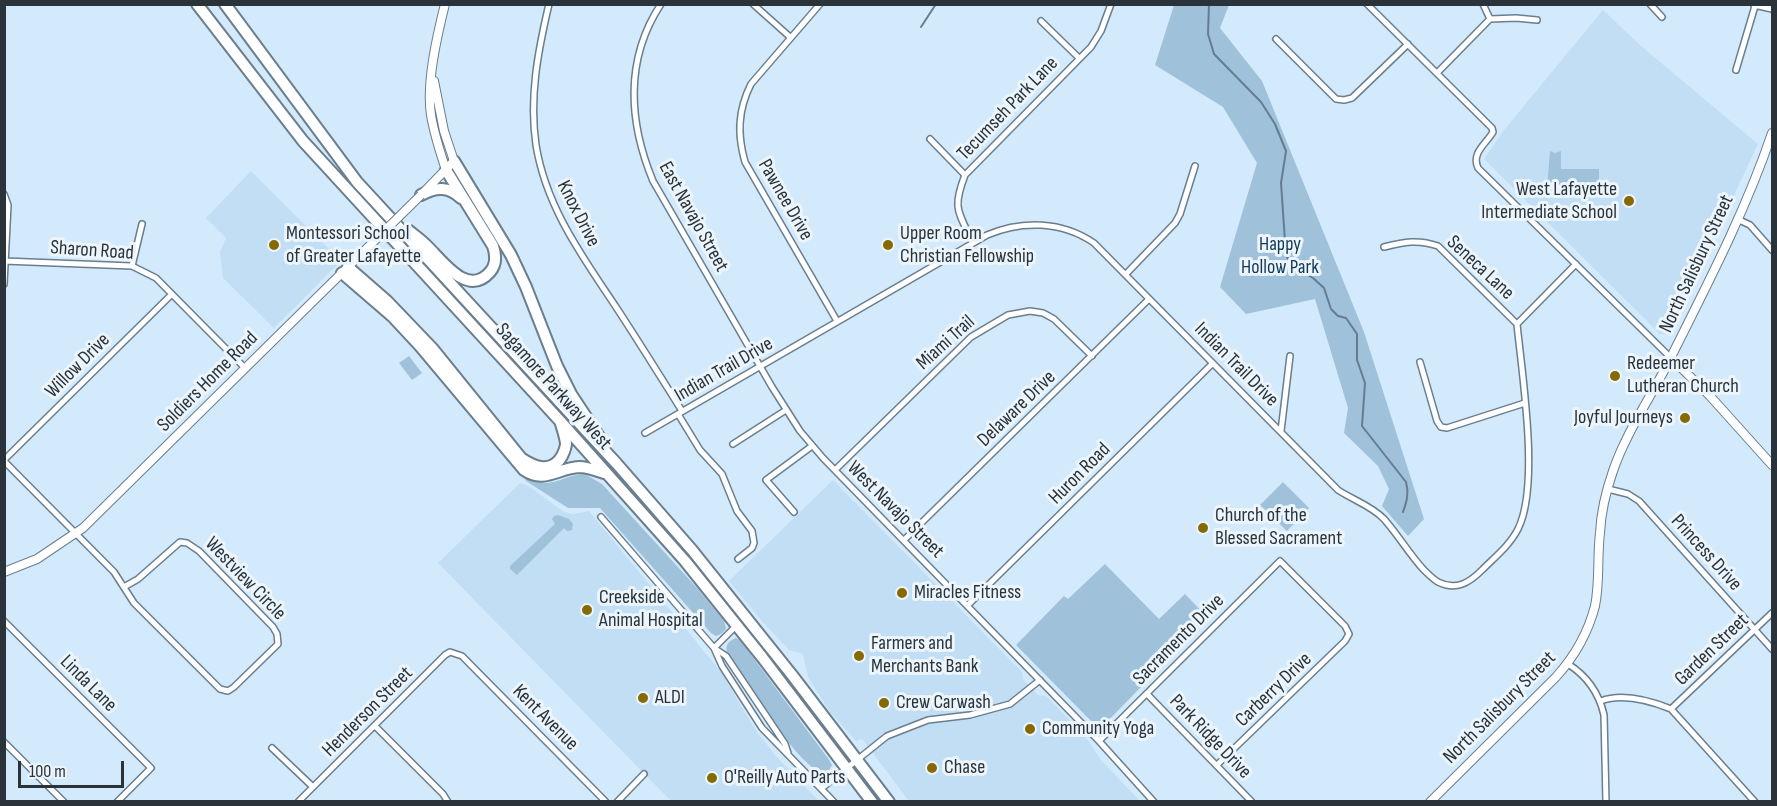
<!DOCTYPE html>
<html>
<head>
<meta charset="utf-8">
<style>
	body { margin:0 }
	#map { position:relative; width:1777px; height:806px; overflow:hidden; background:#d3eafc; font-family:"Sofia Sans Condensed",sans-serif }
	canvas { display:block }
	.frame { position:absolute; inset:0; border:6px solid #2a333a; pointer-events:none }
	.scale { position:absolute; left:18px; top:761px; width:106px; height:27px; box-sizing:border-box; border:3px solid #2a333a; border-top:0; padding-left:8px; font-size:18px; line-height:21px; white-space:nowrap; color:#2a333a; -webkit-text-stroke:4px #ecf5fc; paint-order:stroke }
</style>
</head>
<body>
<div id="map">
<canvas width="1777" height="806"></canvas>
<div class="frame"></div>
<div class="scale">100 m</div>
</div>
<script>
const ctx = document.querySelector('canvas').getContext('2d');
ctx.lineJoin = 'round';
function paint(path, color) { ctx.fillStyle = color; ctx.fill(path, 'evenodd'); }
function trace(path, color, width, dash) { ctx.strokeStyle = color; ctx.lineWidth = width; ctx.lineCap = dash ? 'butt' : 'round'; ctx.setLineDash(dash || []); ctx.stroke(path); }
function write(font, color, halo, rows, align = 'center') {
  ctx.font = font + ' "Sofia Sans Condensed",sans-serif'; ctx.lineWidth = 6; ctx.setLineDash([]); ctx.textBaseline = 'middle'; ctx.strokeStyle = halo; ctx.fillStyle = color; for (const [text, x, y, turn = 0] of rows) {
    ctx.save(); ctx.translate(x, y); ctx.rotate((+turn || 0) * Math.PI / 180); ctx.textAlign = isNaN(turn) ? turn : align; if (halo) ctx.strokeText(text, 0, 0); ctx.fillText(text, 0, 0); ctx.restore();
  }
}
const built = new Path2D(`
	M 1603,10 L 1641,46 L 1758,144 L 1670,332 L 1665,334 L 1660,334 L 1484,159 L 1504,130 Z
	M 251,171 L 341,261 L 274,328 L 223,278 L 220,252 L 226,238 L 206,218 Z
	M 833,480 L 1022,672 L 1023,679 L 1038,695 L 1046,696 L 1083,733 L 1101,760 L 1140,801 L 909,801 L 862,739 L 856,741 L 830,712 L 808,677 L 803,654 L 789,650 L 761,620 L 729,581 Z
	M 520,483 L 530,487 L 564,512 L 573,514 L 589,511 L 721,672 L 757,732 L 776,756 L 819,801 L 671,801 L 438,563 Z`);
const green = new Path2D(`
	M 1174,5 L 1229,5 L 1220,28 L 1262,81 L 1364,332 L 1424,519 L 1408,536 L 1382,506 L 1389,489 L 1378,466 L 1344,433 L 1348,408 L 1315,299 L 1246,314 L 1220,287 L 1257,163 L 1223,107 L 1155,65 Z
	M 1550,151 L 1555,153 L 1561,151 L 1561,169 L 1599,169 L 1599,187 L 1547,187 Z
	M 409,356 L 422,373 L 412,380 L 399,363 Z
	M 585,474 L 602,484 L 698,589 L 724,621 L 726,629 L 721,634 L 716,636 L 711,633 L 600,508 L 568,508 L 526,481 L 525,478 C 556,490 557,476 585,474 Z
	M 1283,482 L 1309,508 L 1287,531 L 1260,505 Z
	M 558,515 L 569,519 L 573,524 L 572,530 L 567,531 L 564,528 L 517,575 L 510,569 L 510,566 L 555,524 L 552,519 L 554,516 Z
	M 1105,564 L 1159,619 L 1185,594 L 1208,618 L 1102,727 L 1098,728 L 1016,645 L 1064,596 L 1068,599 Z
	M 736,638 L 740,640 L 830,761 L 832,765 L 828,772 L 822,774 C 815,771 810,765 804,760 C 773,728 755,688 728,654 C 724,646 728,641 736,638 Z`);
const stream = new Path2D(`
	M 1209,4 L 1208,34 L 1214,54 L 1261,102 L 1275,124 L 1286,151 L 1281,183 L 1286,256 L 1297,269 L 1313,278 L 1324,288 L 1331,309 L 1338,316 L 1346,318 L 1357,334 L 1357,360 L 1365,383 L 1362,426 L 1406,482 C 1409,493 1407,501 1403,512
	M 921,27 L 936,4`);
const street = new Path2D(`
	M 549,4 C 538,51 529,97 536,145 C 546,207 582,256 616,307 C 639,342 660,376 682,411
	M 661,4 C 624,60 629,123 653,181 L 772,387 L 800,431 L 823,458 L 1099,741 L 1154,802
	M 753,4 L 790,37
	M 820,4 L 751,84 C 738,110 737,134 745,162 L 837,321
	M 1367,4 L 1492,128 L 1493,132 C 1486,144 1471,153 1478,168 L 1670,357
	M 1483,4 L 1490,19
	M 1650,4 L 1662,17
	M 1754,5 L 1772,9
	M 1041,21 L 1079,58
	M 1276,39 L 1336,99 L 1344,100 L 1352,98 L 1408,44
	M 1736,70 L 1755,6
	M 1437,73 L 1490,19 L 1516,18 L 1537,20
	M 930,139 L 965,175
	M 4,194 L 8,205 L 4,284
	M 1737,219 L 1750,225 L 1772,250
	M 973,243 C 958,211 952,209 965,175 L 1091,47 L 1101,31 L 1111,4
	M 1384,247 C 1404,242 1418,239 1438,246 L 1517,324
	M 4,261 L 132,266 L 156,278 L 245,368
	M 132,266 L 142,224
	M 1126,274 L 1175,223 L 1180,214 L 1195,166
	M 1420,362 L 1437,421 L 1441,427 L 1447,428 L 1525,403
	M 678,414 L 700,450 L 722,474 L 737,511 L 752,531 L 754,543 L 752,548 L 738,559
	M 1281,431 L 1290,356
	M 645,433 L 987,235 C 1022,220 1062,221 1094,243 L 1338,490 C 1353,500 1372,506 1384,519 C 1399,536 1409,554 1424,570 C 1428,574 1433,579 1438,582 C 1456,591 1469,583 1482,570 C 1495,557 1510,545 1518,529 C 1540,485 1522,375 1517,324 L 1576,264
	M 733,444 L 786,410
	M 4,460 L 172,294
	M 4,461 L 114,572 L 134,603 L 220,689 L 228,691 L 234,687 L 278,644 L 277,634 L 273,627 L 199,551 L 187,543 L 180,542 L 138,579 L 124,587
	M 835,470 L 971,337 L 1008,315 L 1030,311 L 1043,313 L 1054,319 L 1092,356
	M 1608,489 L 1628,494 L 1639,501 L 1772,649
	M 794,512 L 766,480 L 812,446
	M 601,517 L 714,648 L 726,656 L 785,744 L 788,753
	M 904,540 L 1149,299
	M 968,605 L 1212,364
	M 4,621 L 151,768 L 117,802
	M 714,648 L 722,666 L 762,728 L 834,802
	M 714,648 L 736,626
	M 1568,664 C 1587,676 1599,693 1604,715 L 1606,802
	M 1147,694 L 1252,802
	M 1601,701 C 1622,693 1651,701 1671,709 L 1755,802
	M 1671,709 L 1772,613
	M 375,726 L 443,794 L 448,802
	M 1099,741 L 1280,561 L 1345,626 L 1349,634 L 1345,641 L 1217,765
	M 4,742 L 64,802
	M 272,748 L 313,787
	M 822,788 L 887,736 L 928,720 L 970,715 L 1010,704 L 1040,680
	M 298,802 L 445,655 L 450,652 L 462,656 L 606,802
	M 617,802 L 644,774`);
const secondary = new Path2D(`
	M 445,4 C 437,36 426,83 431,115 C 434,134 440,152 446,170
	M 424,192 L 454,161 L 444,131 L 434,81
	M 1670,357 L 1710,396 L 1772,465
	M 4,572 L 37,559 L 83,528 L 357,258
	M 1430,802 L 1556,677 C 1575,656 1588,633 1595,606 C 1600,582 1597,557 1600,533 C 1601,512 1606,491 1613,471 C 1626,433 1649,400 1667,365 C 1705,289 1745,213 1772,133`);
const highway = new Path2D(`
	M 197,4 L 303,141 L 560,421 L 685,561 L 762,657 L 872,802
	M 225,4 L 357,182 L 617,464 L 692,550 L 792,675 L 889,802
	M 454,161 L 511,255 L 526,287 L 557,366 L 571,394 L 600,438
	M 421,195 C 436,187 448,186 461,198
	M 408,230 C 414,235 421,240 426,245 C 442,260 467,298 490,272 C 497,264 496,255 493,246 L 446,170
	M 348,267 L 387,301 L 432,348 L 521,458 C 534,467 552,474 562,456 C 564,452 566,447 566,443 C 565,437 563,430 561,424
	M 342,273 L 393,317 L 420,346 L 524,470 C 544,484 558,468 579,467 C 588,467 598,471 607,474`);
const secondaryBridge = new Path2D(`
	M 357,258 L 421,195`);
const markers = [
	[1629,201,6,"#856a04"],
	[274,245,6,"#856a04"],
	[888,245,6,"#856a04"],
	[1615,376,6,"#856a04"],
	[1685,418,6,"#856a04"],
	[1203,528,6,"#856a04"],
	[902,593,6,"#856a04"],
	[587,610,6,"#856a04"],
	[859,656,6,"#856a04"],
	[643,698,6,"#856a04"],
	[884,703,6,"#856a04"],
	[1030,729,6,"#856a04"],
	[932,768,6,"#856a04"],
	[712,778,6,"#856a04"]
];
const streetNames = [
	["Tecumseh Park Lane",1008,109,-46],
	["Pawnee Drive",785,200,60],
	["Knox Drive",578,214,63],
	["East Navajo Street",693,217,61],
	["Sharon Road",92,251,4],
	["North Salisbury Street",1697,264,-65],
	["Seneca Lane",1480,268,43],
	["Miami Trail",946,343,-42],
	["Indian Trail Drive",1236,365,45],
	["Willow Drive",78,366,-45],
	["Indian Trail Drive",724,370,-30],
	["Soldiers Home Road",208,382,-45],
	["Sagamore Parkway West",553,387,48],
	["Delaware Drive",1017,409,-44],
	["Huron Road",1080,474,-45],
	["West Navajo Street",895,510,45],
	["Princess Drive",1706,553,48],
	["Westview Circle",245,579,46],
	["Sacramento Drive",1179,640,-45],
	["Garden Street",1712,650,-44],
	["Linda Lane",88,684,45],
	["Carberry Drive",1274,690,-44],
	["North Salisbury Street",1500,708,-45],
	["Henderson Street",368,712,-45],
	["Kent Avenue",545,718,45],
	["Park Ridge Drive",1210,737,46]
];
const poiNames = [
	["West Lafayette",1617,190,"right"],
	["Intermediate School",1617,213,"right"],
	["Montessori School",286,234],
	["of Greater Lafayette",286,257],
	["Upper Room",900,234],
	["Christian Fellowship",900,257],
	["Redeemer",1627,364],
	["Lutheran Church",1627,387],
	["Joyful Journeys",1673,418,"right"],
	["Church of the",1215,516],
	["Blessed Sacrament",1215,539],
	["Miracles Fitness",914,593],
	["Creekside",599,598],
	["Animal Hospital",599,621],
	["Farmers and",871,644],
	["Merchants Bank",871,667],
	["ALDI",655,698],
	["Crew Carwash",896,703],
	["Community Yoga",1042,729],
	["Chase",944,768],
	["O'Reilly Auto Parts",724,778]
];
const parkNames = [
	["Happy",1280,245],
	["Hollow Park",1280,268]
];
paint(built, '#c1def5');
paint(green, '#a0c1da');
trace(stream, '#647d91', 2);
trace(street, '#6a7e8e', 8);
trace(secondary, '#6a7e8e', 10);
trace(highway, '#6a7e8e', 14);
trace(street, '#fff', 5);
trace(secondary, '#fff', 8);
trace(highway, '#fff', 10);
trace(secondaryBridge, '#6a7e8e', 10, []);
trace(secondaryBridge, '#fff', 8);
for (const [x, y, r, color] of markers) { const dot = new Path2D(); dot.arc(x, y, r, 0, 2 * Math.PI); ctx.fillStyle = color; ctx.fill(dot); trace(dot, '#ecf5fc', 2); }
write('20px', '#2a333a', '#ecf5fc', streetNames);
write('20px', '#2a333a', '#ecf5fc', poiNames, 'left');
write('20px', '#103a55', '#ecf5fc', parkNames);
</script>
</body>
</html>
